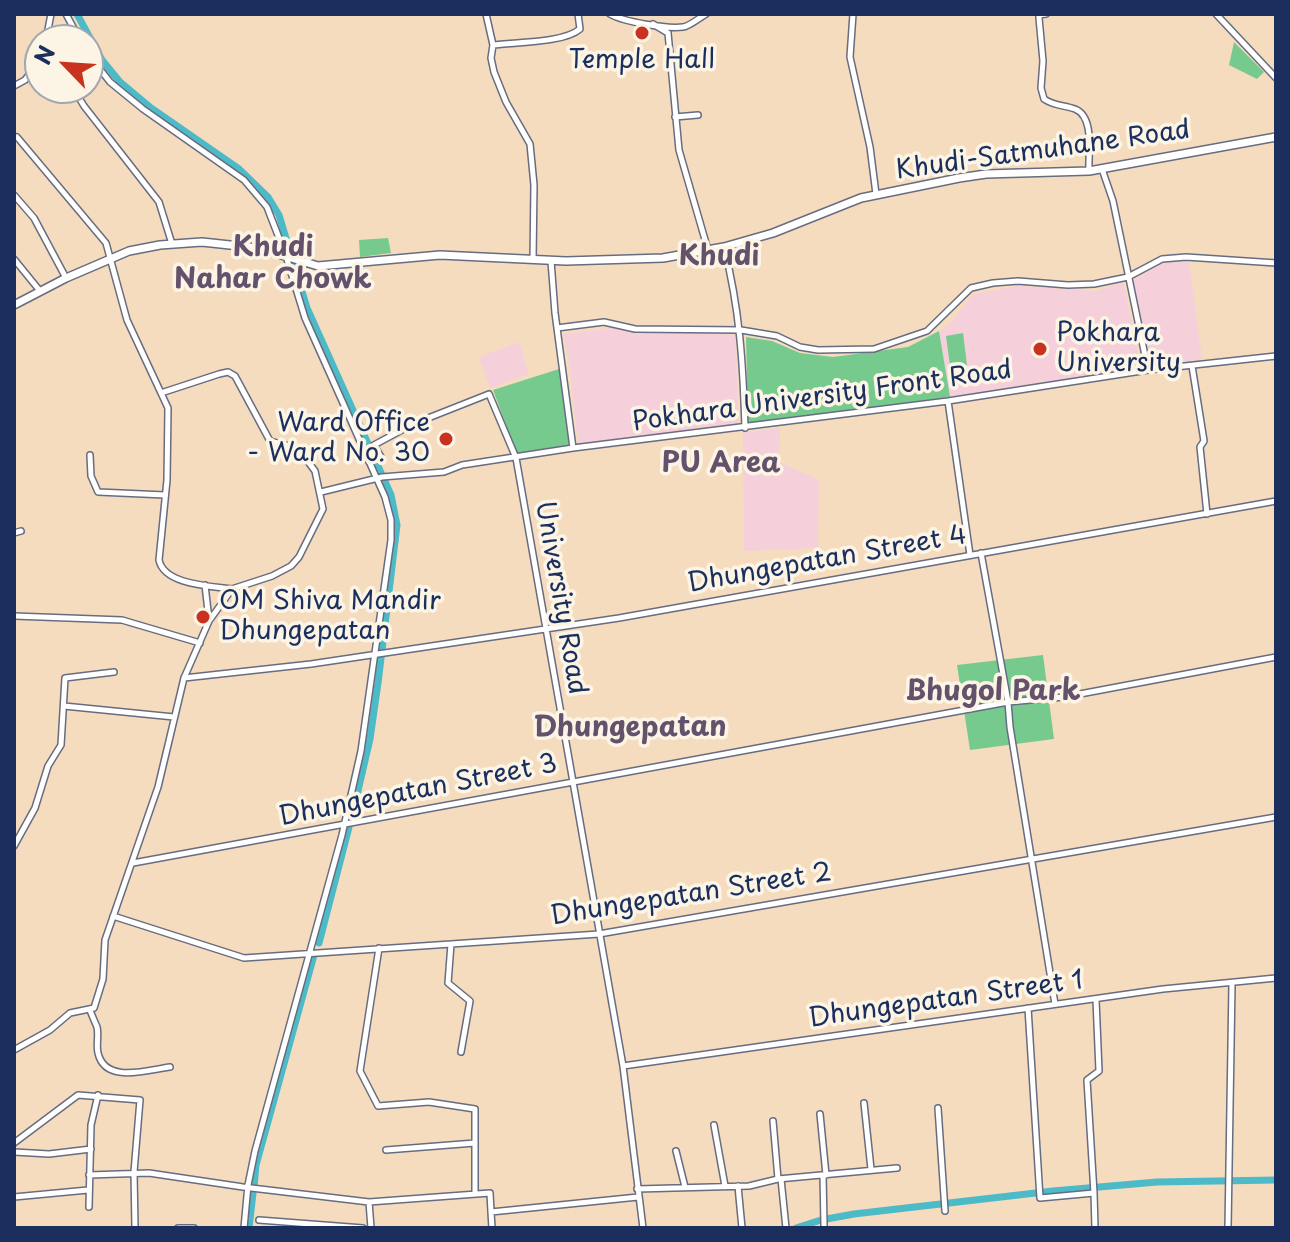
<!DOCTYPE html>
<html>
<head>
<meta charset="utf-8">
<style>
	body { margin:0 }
	#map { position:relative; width:1290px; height:1242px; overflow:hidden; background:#f5dcbf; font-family:"Playpen Sans",sans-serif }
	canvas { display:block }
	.frame { position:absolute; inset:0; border:16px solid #1b2f5e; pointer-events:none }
	.north { position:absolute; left:24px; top:24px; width:80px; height:80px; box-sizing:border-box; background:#fcf5e5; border:2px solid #a2a6af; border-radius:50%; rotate:295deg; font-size:22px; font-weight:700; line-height:32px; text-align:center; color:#1b2f5e }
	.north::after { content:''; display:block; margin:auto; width:28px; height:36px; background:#c8321e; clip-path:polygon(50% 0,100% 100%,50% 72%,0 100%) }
</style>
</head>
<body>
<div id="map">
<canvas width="1290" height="1242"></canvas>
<div class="frame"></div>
<div class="north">N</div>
</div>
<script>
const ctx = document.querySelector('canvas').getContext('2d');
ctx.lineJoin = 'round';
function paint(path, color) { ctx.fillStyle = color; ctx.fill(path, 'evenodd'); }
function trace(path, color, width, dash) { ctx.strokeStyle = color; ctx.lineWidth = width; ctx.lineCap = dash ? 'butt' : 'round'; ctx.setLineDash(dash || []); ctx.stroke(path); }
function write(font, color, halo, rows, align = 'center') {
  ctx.font = font + ' "Playpen Sans",sans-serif'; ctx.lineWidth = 7; ctx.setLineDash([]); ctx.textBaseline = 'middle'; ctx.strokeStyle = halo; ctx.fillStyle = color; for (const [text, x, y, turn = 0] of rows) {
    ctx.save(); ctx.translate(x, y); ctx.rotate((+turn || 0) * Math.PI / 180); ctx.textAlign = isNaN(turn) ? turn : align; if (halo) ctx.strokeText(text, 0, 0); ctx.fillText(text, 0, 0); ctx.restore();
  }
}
const built = new Path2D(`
	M 1180,261 L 1189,263 L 1202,359 L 1150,366 L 1133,280 L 1163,263 Z
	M 1120,283 L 1124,285 L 1141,368 L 1049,383 L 1040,380 L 1039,383 L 950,397 L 939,331 L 950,324 L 973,294 L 1018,286 L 1096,291 Z
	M 618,327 L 639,334 L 692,332 L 736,335 L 738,425 L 639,440 L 578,444 L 569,363 L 563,334 Z
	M 519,342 L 529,374 L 490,388 L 479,357 Z
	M 780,428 L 779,462 L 819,480 L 818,548 L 744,551 L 743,432 Z`);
const green = new Path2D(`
	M 1234,42 L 1264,72 L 1257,79 L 1229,65 Z
	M 388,238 L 391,253 L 360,257 L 359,240 Z
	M 939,331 L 950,397 L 748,424 L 746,337 L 772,341 L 800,353 L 833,357 L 908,347 Z
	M 963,333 L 967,365 L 950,366 L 946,336 Z
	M 559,369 L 569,445 L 517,454 L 493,390 Z
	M 1043,655 L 1054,739 L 970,750 L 957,665 Z`);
const canal = new Path2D(`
	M 77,14 L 102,60 L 120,82 L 151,108 L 239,169 L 268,197 L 279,215 L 307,308 L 391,495 L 397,525 L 378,683 L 370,739 L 351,821
	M 319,943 L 349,827
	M 254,1187 L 256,1165 L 314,955
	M 249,1228 L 253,1193
	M 796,1228 L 821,1220 L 854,1214 L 1053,1191 L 1157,1182 L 1276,1180`);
const street = new Path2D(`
	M 66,14 L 80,40
	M 486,14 L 493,45 L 491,58 L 494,72 L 506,102 L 530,144 L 534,185 L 533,260
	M 610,14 C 624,22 667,29 683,27 C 690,26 699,18 706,14
	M 853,14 L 850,57 L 870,147 L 876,194
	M 1046,14 L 1039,15 L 1039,18 L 1043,61 L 1041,88 L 1044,99 C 1054,106 1064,105 1075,109 C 1095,117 1088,153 1089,171
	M 1216,14 L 1276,78
	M 653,24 L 668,33 L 679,150 L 708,250
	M 46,40 L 51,14
	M 493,45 C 515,42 564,43 580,29 L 578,14
	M 88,54 L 110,82 L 143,109 L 244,180 L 267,207 L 286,256 L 305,318 L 385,497 L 391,520 L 391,540 L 361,751 L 342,835 L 255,1151 L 248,1185 L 244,1228
	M 14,86 L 25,80 L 40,60
	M 73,88 L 84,106 L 159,202 L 172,244
	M 675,117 L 698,115
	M 17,137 L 106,243 L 127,320 L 168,408 L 167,480 L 159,560 C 164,585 211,586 232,589
	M 1102,169 L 1113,201 L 1148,370
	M 14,195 L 34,218 L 66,278
	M 724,247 C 740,310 743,364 745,428
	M 14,259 L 40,291
	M 551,261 L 555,313 L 573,448
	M 557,328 L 604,322 L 635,329 L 741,330 L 777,336 L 800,347 L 818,350 L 874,349 L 927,331 L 971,288 L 993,283 L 1018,281 L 1068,285 L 1094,284 L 1128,277 L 1162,259 L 1186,257 L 1276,263
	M 1192,366 L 1204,441 L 1200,447 L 1207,514
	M 948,401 L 970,555
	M 90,455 L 91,476 L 98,492 L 165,495
	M 369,462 L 381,457 L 374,445 L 413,424 L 489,394 L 516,458 L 623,1066 L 643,1228
	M 321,492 L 382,477 L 444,472 L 462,465 L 573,448 L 948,401 L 1148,370 L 1276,356
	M 14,533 L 21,531
	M 981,553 L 1008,702 L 1010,727 L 1055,1004
	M 205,585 L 209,620
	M 14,616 L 122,620 L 200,643
	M 184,678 L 311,664 L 619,618 L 1276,501
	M 64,706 L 174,717
	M 14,846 L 35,808 L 48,766 L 61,745 L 65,678 L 114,672
	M 133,863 L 1008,702 L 1064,697 L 1276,657
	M 113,916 L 244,958 L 599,934 L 1276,817
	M 451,944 L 448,983 L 470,1001 L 461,1052
	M 379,948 L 360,1071 L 378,1106 L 429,1102 L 475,1109 L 475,1194
	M 1028,1008 L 1040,1198 L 1094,1193 L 1095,1228
	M 90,1010 C 92,1016 95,1022 97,1027 C 99,1035 96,1045 98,1053 C 105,1084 147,1070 170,1067
	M 14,1050 L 50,1030 L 70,1013 L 94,1008 L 103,979 L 105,940 L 158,787 L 184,678 L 209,621 L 232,589 L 272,576 L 291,566 L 299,557 L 323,509 L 315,471 L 303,455 L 289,446 L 270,441 L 235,376 L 228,372 L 219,374 L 161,393
	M 623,1066 L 1163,989 L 1276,978
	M 864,1103 L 871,1169
	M 938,1108 L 945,1211
	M 820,1114 L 826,1175
	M 773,1121 L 778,1179
	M 714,1125 L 725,1186
	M 14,1143 L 78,1095 L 140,1100 L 134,1172 L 135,1228
	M 386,1150 L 475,1143
	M 676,1151 L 685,1187
	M 14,1152 L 49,1154 L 91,1149
	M 89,1175 L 149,1173 L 243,1187 L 369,1202 L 490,1193 L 491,1212
	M 823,1175 L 824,1225
	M 781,1179 L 786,1228
	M 738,1186 L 742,1228
	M 637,1189 L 749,1186 L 778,1179 L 897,1168
	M 1094,1193 L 1087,1080 L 1099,1071 L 1096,1000
	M 14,1197 L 88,1190
	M 369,1202 L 371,1228
	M 89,1207 L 91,1125 L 98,1095
	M 259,1220 L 363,1228
	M 178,1228 L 194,1228
	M 492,1228 L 491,1212 L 638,1197
	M 1228,1228 L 1232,984`);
const secondary = new Path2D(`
	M 14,305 L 66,278 L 129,251 L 160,245 L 202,242 L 258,248 L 318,266 L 440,255 L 566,261 L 663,258 L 724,247 L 773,233 L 861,198 L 959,178 L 986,174 L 1089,171 L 1276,137`);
const markers = [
	[642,33,8,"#c8321e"],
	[1040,349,8,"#c8321e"],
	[446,439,8,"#c8321e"],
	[203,617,8,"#c8321e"]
];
const poiNames = [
	["Temple Hall",642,61,"center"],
	["Pokhara",1056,334],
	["University",1056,364],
	["Ward Office",430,424,"right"],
	["- Ward No. 30",430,454,"right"],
	["OM Shiva Mandir",219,602],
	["Dhungepatan",219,632]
];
const streetNames = [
	["Khudi-Satmuhane Road",1043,151,-8],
	["Pokhara University Front Road",822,397,-8],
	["Dhungepatan Street 4",827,560,-10],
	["University Road",560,598,80],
	["Dhungepatan Street 3",418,791,-11],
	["Dhungepatan Street 2",691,895,-9],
	["Dhungepatan Street 1",946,1000,-8]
];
const neighbourhoodNames = [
	["Khudi",273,248],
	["Nahar Chowk",273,280],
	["Khudi",719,257],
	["PU Area",721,464],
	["Bhugol Park",993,692],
	["Dhungepatan",630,728]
];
paint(built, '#f5cfda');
paint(green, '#77ca8e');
trace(canal, '#4dbac7', 7);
trace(street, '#676c80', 8);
trace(secondary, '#676c80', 10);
trace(street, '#fff', 5);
trace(secondary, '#fff', 7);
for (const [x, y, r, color] of markers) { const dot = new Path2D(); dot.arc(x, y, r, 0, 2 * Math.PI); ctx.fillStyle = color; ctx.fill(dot); trace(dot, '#fcf5e5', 3); }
write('26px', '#1b2f5e', '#fcf5e5', poiNames, 'left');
write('26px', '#1b2f5e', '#fcf5e5', streetNames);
write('bold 28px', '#64526c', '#fcf5e5', neighbourhoodNames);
</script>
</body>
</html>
